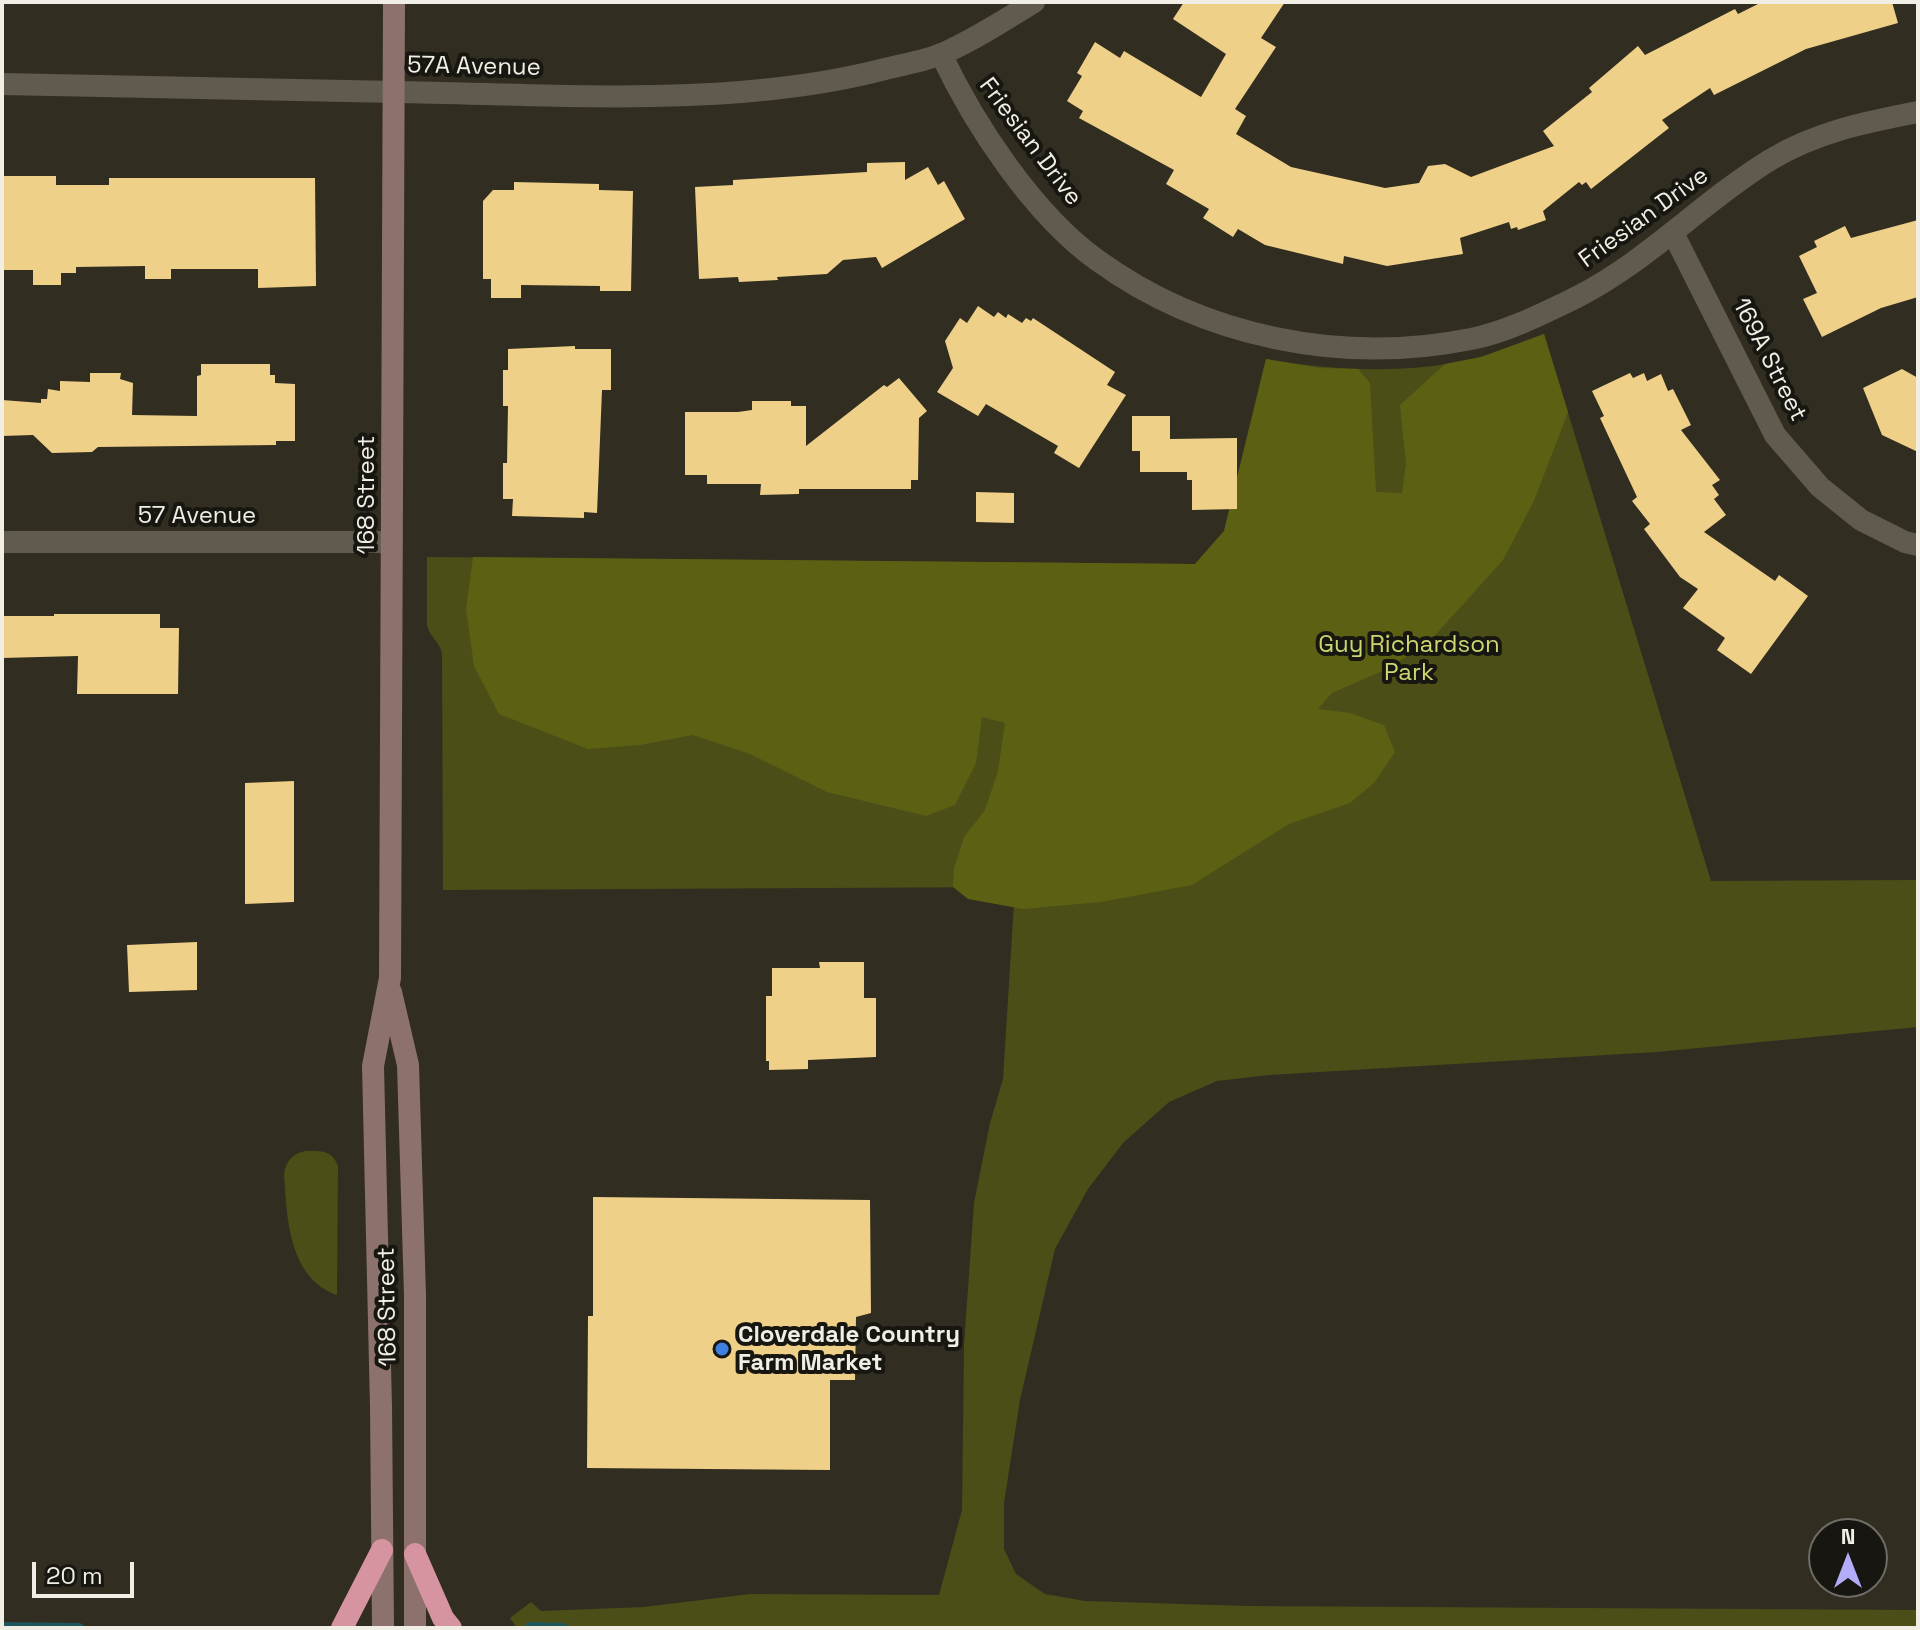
<!DOCTYPE html>
<html>
<head>
<meta charset="utf-8">
<style>
	body { margin:0 }
	#map { position:relative; width:1920px; height:1630px; overflow:hidden; background:#322d21; font-family:"Space Grotesk",sans-serif }
	canvas { display:block }
	.frame { position:absolute; inset:0; border:4px solid #f1eee6; pointer-events:none }
	.north { position:absolute; left:1808px; top:1518px; width:80px; height:80px; box-sizing:border-box; background:#181610; border:2px solid #6f6c66; border-radius:50%; rotate:0deg; font-size:22px; font-weight:700; line-height:32px; text-align:center; color:#f1eee6 }
	.north::after { content:''; display:block; margin:auto; width:28px; height:36px; background:#b3adf9; clip-path:polygon(50% 0,100% 100%,50% 72%,0 100%) }
	.scale { position:absolute; left:32px; top:1562px; width:102px; height:36px; box-sizing:border-box; border:4px solid #f1eee6; border-top:0; padding-left:10px; font-size:24px; line-height:28px; white-space:nowrap; color:#f1eee6; -webkit-text-stroke:6px #181610; paint-order:stroke }
</style>
</head>
<body>
<div id="map">
<canvas width="1920" height="1630"></canvas>
<div class="frame"></div>
<div class="north">N</div>
<div class="scale">20 m</div>
</div>
<script>
const ctx = document.querySelector('canvas').getContext('2d');
ctx.lineJoin = 'round';
function paint(path, color) { ctx.fillStyle = color; ctx.fill(path, 'evenodd'); }
function trace(path, color, width, dash) { ctx.strokeStyle = color; ctx.lineWidth = width; ctx.lineCap = dash ? 'butt' : 'round'; ctx.setLineDash(dash || []); ctx.stroke(path); }
function write(font, color, halo, rows, align = 'center') {
  ctx.font = font + ' "Space Grotesk",sans-serif'; ctx.lineWidth = 8; ctx.setLineDash([]); ctx.textBaseline = 'middle'; ctx.strokeStyle = halo; ctx.fillStyle = color; for (const [text, x, y, turn = 0] of rows) {
    ctx.save(); ctx.translate(x, y); ctx.rotate((+turn || 0) * Math.PI / 180); ctx.textAlign = isNaN(turn) ? turn : align; if (halo) ctx.strokeText(text, 0, 0); ctx.fillText(text, 0, 0); ctx.restore();
  }
}
const green = new Path2D(`
	M 1544,334 L 1711,881 L 1918,880 L 1918,1027 L 1657,1052 L 1269,1075 L 1217,1081 L 1169,1102 L 1123,1143 L 1088,1189 L 1055,1249 L 1020,1400 L 1004,1503 L 1004,1549 L 1016,1574 L 1045,1594 L 1085,1601 L 1247,1606 L 1918,1610 L 1918,1628 L 517,1628 L 510,1618 L 531,1602 L 541,1611 L 644,1607 L 750,1594 L 939,1595 L 962,1510 L 964,1345 L 974,1203 L 990,1123 L 1003,1079 L 1015,887 L 443,890 L 442,655 C 441,642 429,637 427,625 L 427,557 L 1195,564 L 1224,531 L 1266,359 C 1337,371 1409,375 1480,357 C 1502,352 1523,342 1544,334 Z
	M 306,1151 C 322,1151 332,1150 338,1166 L 337,1295 C 288,1278 287,1216 284,1174 C 286,1161 293,1153 306,1151 Z`);
const forest = new Path2D(`
	M 1544,334 L 1568,412 L 1534,501 L 1503,560 L 1429,642 L 1387,669 L 1332,693 L 1318,709 L 1350,713 L 1384,725 L 1395,752 L 1374,783 L 1350,803 L 1289,824 L 1192,885 L 1101,902 L 1023,909 L 968,899 L 953,887 L 954,868 L 964,837 L 985,810 L 998,771 L 1005,723 L 982,717 L 976,763 L 955,805 L 926,816 L 827,792 L 750,754 L 693,735 L 640,745 L 588,749 L 499,714 L 474,666 L 466,609 L 473,557 L 1195,564 L 1224,531 L 1266,359 L 1319,368 L 1358,369 L 1370,383 L 1376,492 L 1402,493 L 1406,464 L 1400,405 L 1445,364 L 1481,357 Z`);
const stream = new Path2D(`
	M 2,1627 L 79,1628
	M 530,1627 L 563,1628`);
const building = new Path2D(`
	M 1184,2 L 1285,2 L 1261,38 L 1276,47 L 1235,109 L 1246,116 L 1236,134 L 1291,167 L 1385,188 L 1419,183 L 1428,166 L 1445,164 L 1471,177 L 1554,146 L 1543,131 L 1592,92 L 1589,88 L 1638,46 L 1645,55 L 1735,9 L 1738,14 L 1762,2 L 1892,2 L 1898,23 L 1806,49 L 1714,95 L 1710,88 L 1662,120 L 1669,128 L 1591,189 L 1586,182 L 1582,185 L 1579,182 L 1543,211 L 1546,220 L 1518,230 L 1517,227 L 1511,229 L 1509,222 L 1460,238 L 1463,254 L 1387,266 L 1344,256 L 1343,264 L 1265,245 L 1238,229 L 1233,237 L 1203,218 L 1209,209 L 1166,184 L 1174,170 L 1079,118 L 1083,111 L 1067,101 L 1082,76 L 1077,73 L 1095,42 L 1120,58 L 1124,51 L 1201,97 L 1226,54 L 1173,19 Z
	M 905,162 L 905,180 L 928,167 L 938,185 L 944,181 L 965,219 L 882,268 L 876,257 L 843,260 L 827,274 L 777,277 L 778,280 L 739,282 L 738,277 L 699,279 L 695,187 L 733,185 L 733,180 L 867,172 L 867,163 Z
	M 2,176 L 56,176 L 56,185 L 109,185 L 109,178 L 315,178 L 316,286 L 258,288 L 258,269 L 171,269 L 171,279 L 145,279 L 145,266 L 76,267 L 76,273 L 61,273 L 61,285 L 33,285 L 33,270 L 2,270 Z
	M 514,182 L 599,184 L 599,190 L 633,191 L 631,291 L 600,291 L 600,286 L 521,285 L 521,298 L 491,298 L 491,279 L 483,279 L 483,201 L 493,190 L 514,190 Z
	M 1918,220 L 1918,297 L 1881,308 L 1822,337 L 1803,299 L 1817,293 L 1799,256 L 1817,247 L 1814,241 L 1845,226 L 1851,238 Z
	M 978,306 L 994,317 L 998,312 L 1006,318 L 1008,314 L 1022,323 L 1026,318 L 1031,321 L 1033,318 L 1115,372 L 1107,385 L 1126,395 L 1079,468 L 1054,453 L 1058,446 L 986,404 L 978,416 L 937,392 L 953,368 L 945,341 L 960,318 L 967,323 Z
	M 575,346 L 575,349 L 611,349 L 611,390 L 602,390 L 597,513 L 584,512 L 584,518 L 512,516 L 513,499 L 503,499 L 503,463 L 507,463 L 508,406 L 503,406 L 503,370 L 508,370 L 508,349 Z
	M 201,364 L 270,364 L 270,375 L 275,375 L 275,383 L 295,384 L 295,441 L 276,441 L 276,445 L 98,447 L 92,452 L 52,453 L 33,435 L 2,436 L 2,400 L 41,403 L 41,399 L 47,399 L 48,389 L 60,391 L 60,381 L 90,382 L 90,373 L 121,373 L 120,379 L 133,383 L 132,415 L 197,416 L 197,376 L 201,375 Z
	M 1902,369 L 1918,378 L 1918,452 L 1882,435 L 1863,388 Z
	M 1630,373 L 1633,378 L 1644,373 L 1647,381 L 1661,374 L 1668,391 L 1673,389 L 1691,425 L 1681,430 L 1720,480 L 1712,485 L 1719,495 L 1714,499 L 1726,515 L 1704,532 L 1775,581 L 1779,575 L 1808,596 L 1751,674 L 1717,650 L 1725,638 L 1683,608 L 1698,589 L 1680,577 L 1644,529 L 1650,524 L 1632,501 L 1637,497 L 1600,418 L 1604,416 L 1592,391 Z
	M 899,378 L 927,411 L 919,418 L 918,480 L 911,480 L 911,489 L 799,489 L 799,494 L 760,495 L 761,484 L 707,484 L 707,475 L 685,475 L 685,412 L 738,412 L 752,410 L 752,401 L 791,401 L 791,406 L 806,406 L 806,446 L 884,385 L 887,387 Z
	M 1132,416 L 1170,416 L 1170,439 L 1237,438 L 1237,509 L 1192,510 L 1192,480 L 1187,480 L 1187,472 L 1140,472 L 1140,451 L 1132,451 Z
	M 976,492 L 1014,493 L 1014,523 L 976,522 Z
	M 54,614 L 160,614 L 160,628 L 179,628 L 178,694 L 77,694 L 78,656 L 2,658 L 2,616 L 54,616 Z
	M 294,781 L 294,902 L 245,904 L 245,783 Z
	M 197,942 L 197,990 L 129,992 L 127,945 Z
	M 819,962 L 864,962 L 864,998 L 876,998 L 876,1057 L 808,1060 L 808,1069 L 769,1070 L 769,1061 L 766,1061 L 766,996 L 772,996 L 772,968 L 820,968 Z
	M 593,1197 L 870,1200 L 871,1313 L 856,1317 L 855,1380 L 830,1380 L 830,1470 L 587,1468 L 588,1316 L 593,1316 Z`);
const minor = new Path2D(`
	M 941,54 C 974,124 1033,214 1097,260 C 1203,337 1342,365 1471,339 C 1507,332 1544,313 1577,297 C 1648,261 1702,202 1770,160 C 1816,132 1866,122 1918,112
	M 395,92 C 553,94 732,109 885,69 C 904,64 926,61 944,53 C 975,39 1005,20 1034,2
	M 1673,233 L 1775,435 L 1820,487 L 1861,520 L 1905,542 L 1918,545
	M 2,542 L 392,542`);
const tertiary = new Path2D(`
	M 2,84 L 395,92`);
const secondary = new Path2D(`
	M 391,992 L 408,1065 L 415,1295 L 415,1628
	M 383,1628 L 381,1407 L 373,1066 L 390,978 L 394,2`);
const trunk = new Path2D(`
	M 415,1554 L 443,1618 L 451,1628
	M 342,1628 L 382,1550`);
const markers = [
	[722,1349,8,"#3f7fe0"]
];
const streetNames = [
	["57A Avenue",474,67,1],
	["Friesian Drive",1030,142,53],
	["Friesian Drive",1644,218,-36],
	["169A Street",1769,360,63],
	["168 Street",367,495,-90],
	["57 Avenue",197,516],
	["168 Street",388,1307,-91]
];
const parkNames = [
	["Guy Richardson",1409,645],
	["Park",1409,673]
];
const poiNames = [
	["Cloverdale Country",738,1335],
	["Farm Market",738,1363]
];
paint(green, '#4b4e17');
paint(forest, '#5c6013');
trace(stream, '#1f565b', 10);
paint(building, '#efd089');
trace(minor, '#605b4e', 22);
trace(tertiary, '#605b4e', 22);
trace(secondary, '#8c716d', 22);
trace(trunk, '#d694a0', 22);
for (const [x, y, r, color] of markers) { const dot = new Path2D(); dot.arc(x, y, r, 0, 2 * Math.PI); ctx.fillStyle = color; ctx.fill(dot); trace(dot, '#181610', 3); }
write('24px', '#f1eee6', '#181610', streetNames);
write('24px', '#ced671', '#181610', parkNames);
write('bold 24px', '#f1eee6', '#181610', poiNames, 'left');
</script>
</body>
</html>
